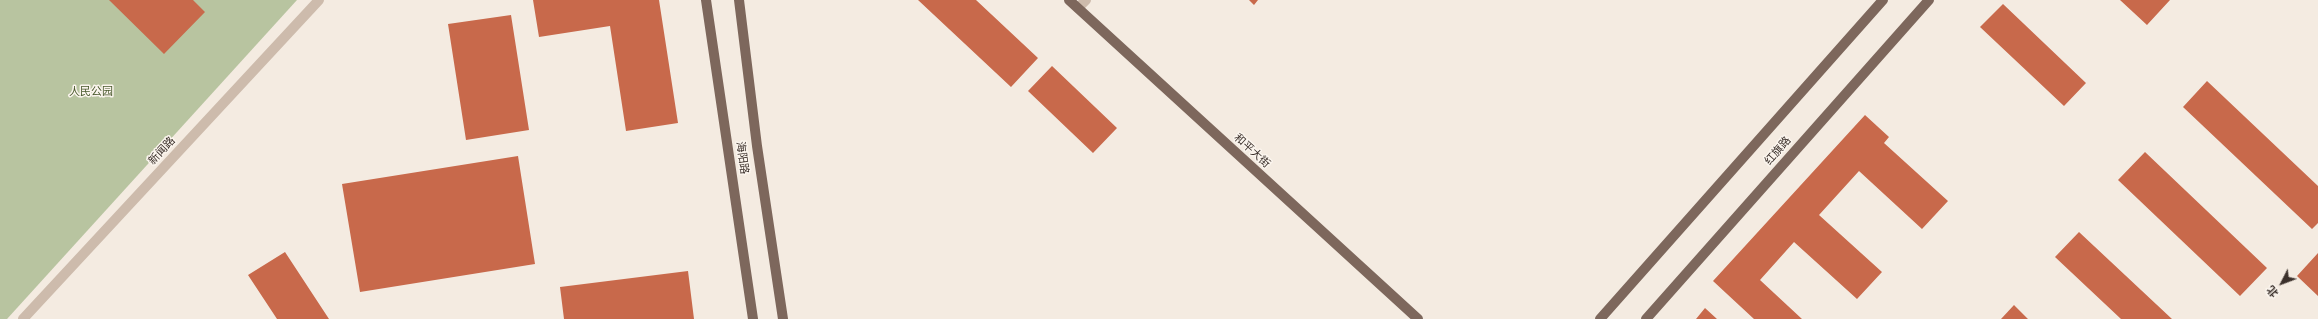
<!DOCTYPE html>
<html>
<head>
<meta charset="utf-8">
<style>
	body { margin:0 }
	#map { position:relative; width:2318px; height:319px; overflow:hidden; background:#f4ebe1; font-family:"Fira Sans","Noto Sans SC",sans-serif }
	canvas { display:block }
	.north { position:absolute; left:2262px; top:263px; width:40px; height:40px; -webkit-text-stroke:3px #fbf5ee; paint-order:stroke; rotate:228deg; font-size:11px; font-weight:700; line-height:16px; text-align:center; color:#3b302b }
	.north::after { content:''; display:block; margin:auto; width:14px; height:18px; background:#3b302b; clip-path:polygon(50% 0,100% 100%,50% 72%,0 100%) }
</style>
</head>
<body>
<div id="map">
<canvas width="2318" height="319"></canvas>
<div class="north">北</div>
</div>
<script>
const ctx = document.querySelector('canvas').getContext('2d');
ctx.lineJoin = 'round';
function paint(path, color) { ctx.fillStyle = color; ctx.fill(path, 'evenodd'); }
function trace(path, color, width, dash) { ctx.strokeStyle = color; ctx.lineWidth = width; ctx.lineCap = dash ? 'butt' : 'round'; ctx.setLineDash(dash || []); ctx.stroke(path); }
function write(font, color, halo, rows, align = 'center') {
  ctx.font = font + ' "Fira Sans","Noto Sans SC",sans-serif'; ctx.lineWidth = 3; ctx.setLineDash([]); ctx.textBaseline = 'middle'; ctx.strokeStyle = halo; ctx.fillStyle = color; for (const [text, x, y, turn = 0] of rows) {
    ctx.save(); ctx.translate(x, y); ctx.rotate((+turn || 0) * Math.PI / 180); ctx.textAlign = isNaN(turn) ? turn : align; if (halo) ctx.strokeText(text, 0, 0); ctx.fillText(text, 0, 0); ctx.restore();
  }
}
const green = new Path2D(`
	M 0,0 L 297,0 L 7,319 L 0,319 Z`);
const building = new Path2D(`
	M 109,0 L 193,0 L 205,12 L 164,54 Z
	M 533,0 L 659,0 L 678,123 L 626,131 L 610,26 L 539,37 Z
	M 918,0 L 976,0 L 1038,58 L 1011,87 Z
	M 1249,0 L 1258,0 L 1254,5 Z
	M 2120,0 L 2170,0 L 2147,25 Z
	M 2003,4 L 2086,83 L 2064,106 L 1980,27 Z
	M 511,15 L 529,130 L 466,140 L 448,24 Z
	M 1052,66 L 1117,128 L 1093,153 L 1028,91 Z
	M 2207,81 L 2318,186 L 2318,223 L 2312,229 L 2183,107 Z
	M 1865,115 L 1889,137 L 1884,143 L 1948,201 L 1922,229 L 1859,171 L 1819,215 L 1882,272 L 1857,299 L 1794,242 L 1760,280 L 1802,319 L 1754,319 L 1713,281 Z
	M 2145,152 L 2267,268 L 2240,296 L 2118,180 Z
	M 518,156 L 535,264 L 360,292 L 342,184 Z
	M 2079,232 L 2172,319 L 2121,319 L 2055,257 Z
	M 285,252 L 329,319 L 277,319 L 248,275 Z
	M 2318,253 L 2318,296 L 2297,276 Z
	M 688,271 L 694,319 L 564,319 L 560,287 Z
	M 2014,305 L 2028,319 L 2001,319 Z
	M 1705,308 L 1717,319 L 1696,319 Z`);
const minor = new Path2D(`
	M 1078,8 L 1086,0
	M 23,319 L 319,0`);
const major = new Path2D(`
	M 706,0 L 753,319
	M 739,0 L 757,146 L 783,319
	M 1069,0 L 1418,319
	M 1600,319 L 1883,0
	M 1646,319 L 1929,0`);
const parkNames = [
	["人民公园",91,92]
];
const streetNames = [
	["新闻路",162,151,-47],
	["和平大街",1252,151,42],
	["红旗路",1778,151,-49],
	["海阳路",742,158,82]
];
paint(green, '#b8c4a0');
paint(building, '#c8694b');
trace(minor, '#cdbbac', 10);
trace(major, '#7d675c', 10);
write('11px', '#4a5a2e', '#fbf5ee', parkNames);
write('11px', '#3b302b', '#fbf5ee', streetNames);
</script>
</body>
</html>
